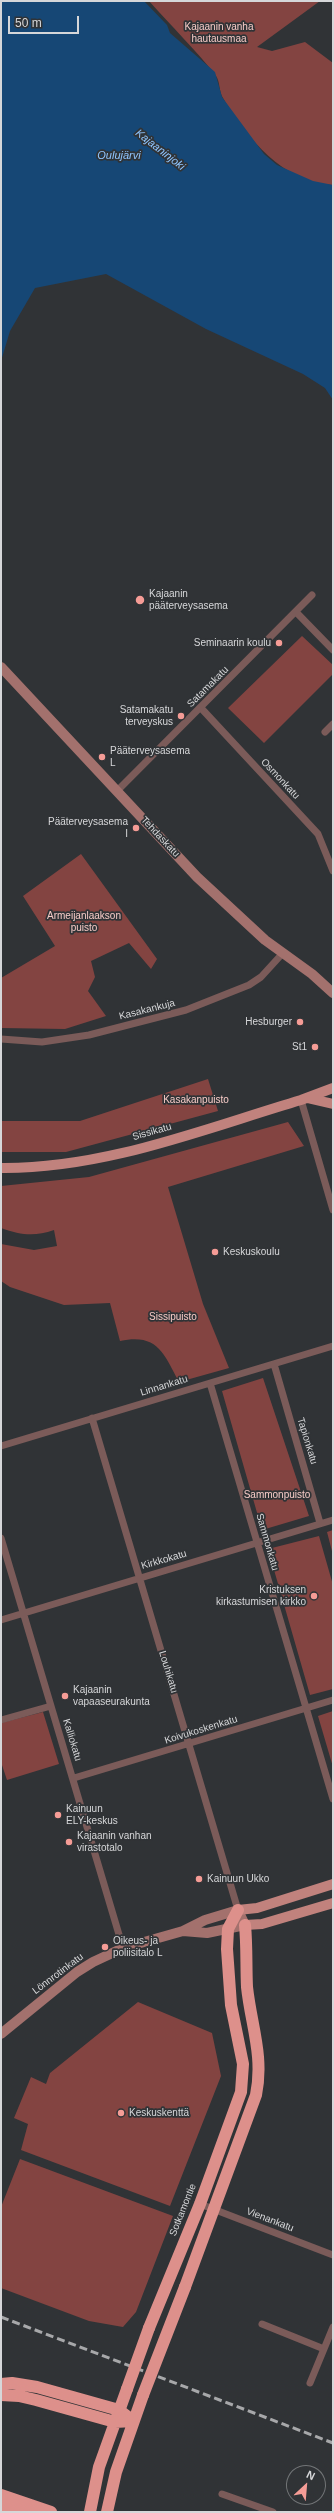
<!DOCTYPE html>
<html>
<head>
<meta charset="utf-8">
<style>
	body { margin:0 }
	#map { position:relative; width:334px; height:2513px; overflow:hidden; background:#303336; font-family:Helvetica,sans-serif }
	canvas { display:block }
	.frame { position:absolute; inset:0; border:2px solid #d6d7d9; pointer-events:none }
	.north { position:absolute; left:286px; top:2465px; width:40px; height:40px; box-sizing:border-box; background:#303336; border:1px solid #727577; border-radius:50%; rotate:26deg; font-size:11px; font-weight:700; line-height:16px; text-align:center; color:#d6d7d9 }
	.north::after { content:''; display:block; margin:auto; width:14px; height:18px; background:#f59c96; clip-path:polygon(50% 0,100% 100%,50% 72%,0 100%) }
	.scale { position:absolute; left:8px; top:16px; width:71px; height:18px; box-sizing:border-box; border:2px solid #d6d7d9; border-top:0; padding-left:5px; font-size:12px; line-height:14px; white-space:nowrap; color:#d6d7d9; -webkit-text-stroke:3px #303336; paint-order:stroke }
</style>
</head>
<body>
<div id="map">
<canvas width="334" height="2513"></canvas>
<div class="frame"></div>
<div class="north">N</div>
<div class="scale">50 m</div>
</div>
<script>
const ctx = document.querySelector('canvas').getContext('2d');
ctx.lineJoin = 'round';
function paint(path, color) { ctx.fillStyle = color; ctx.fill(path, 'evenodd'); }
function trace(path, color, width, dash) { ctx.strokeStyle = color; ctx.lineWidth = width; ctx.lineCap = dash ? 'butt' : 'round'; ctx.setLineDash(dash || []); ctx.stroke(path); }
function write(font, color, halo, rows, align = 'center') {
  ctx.font = font + ' Helvetica,sans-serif'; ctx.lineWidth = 3.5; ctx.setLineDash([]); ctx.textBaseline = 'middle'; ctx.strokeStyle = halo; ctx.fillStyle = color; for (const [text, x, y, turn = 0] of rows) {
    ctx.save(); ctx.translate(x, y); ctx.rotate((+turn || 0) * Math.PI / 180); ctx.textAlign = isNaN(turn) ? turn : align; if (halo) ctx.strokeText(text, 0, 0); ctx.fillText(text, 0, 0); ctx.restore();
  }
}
const green = new Path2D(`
	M 149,1 L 320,1 L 257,47 L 272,51 L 305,42 L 333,63 L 333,185 C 284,184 246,137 223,98 C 219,92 220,81 216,76 C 196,50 171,26 149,1 Z
	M 302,636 L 333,665 L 333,674 L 264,743 L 228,708 Z
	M 81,854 L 157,959 L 151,969 L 129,943 L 91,961 L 95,977 L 88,991 L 106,1016 L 65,1029 L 1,1028 L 1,978 L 55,946 L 23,896 Z
	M 208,1079 L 218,1111 L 66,1152 L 1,1152 L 1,1121 L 80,1121 Z
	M 288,1122 L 304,1146 L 168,1187 L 203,1304 L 229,1368 L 179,1382 C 164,1354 158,1333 120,1341 L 110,1303 L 64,1305 L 10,1287 L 1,1281 L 1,1244 L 34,1250 L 57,1246 L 54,1230 C 34,1237 21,1235 1,1228 L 1,1186 L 89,1177 Z
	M 263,1378 L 309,1516 L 262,1530 L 222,1391 Z
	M 333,1530 L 333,1555 L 327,1532 Z
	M 319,1536 L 333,1585 L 333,1689 L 310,1695 L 268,1549 Z
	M 333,1711 L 333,1767 L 318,1716 Z
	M 43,1712 L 59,1764 L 7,1780 L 1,1762 L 1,1723 Z
	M 138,2002 L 212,2033 L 221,2076 L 170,2206 L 21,2150 L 28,2124 L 14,2118 L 31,2077 L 46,2084 L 50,2073 Z
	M 20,2159 L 173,2216 L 136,2312 L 123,2327 L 89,2321 L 1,2288 L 1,2207 Z`);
const water = new Path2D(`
	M 1,1 L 144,1 L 167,25 L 170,33 L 215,72 L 222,97 L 264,154 L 277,165 L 313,181 L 333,185 L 333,400 L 325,388 L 303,374 L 206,329 L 106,274 L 35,288 L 10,331 L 1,361 Z`);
const street = new Path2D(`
	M 296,612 L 333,650
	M 201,708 L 318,834 L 333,871
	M 325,732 L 333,724
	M 117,791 L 312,595
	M 1,1039 L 42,1042 L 89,1035 L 186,1010 L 249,985 L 261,977 L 282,954
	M 301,1100 L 333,1210
	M 274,1364 L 320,1523
	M 210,1383 L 333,1799
	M 92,1418 L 238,1910
	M 1,1446 L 333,1346
	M 1,1538 L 123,1948
	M 1,1620 L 333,1520
	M 1,1720 L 51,1706
	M 74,1778 L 333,1700
	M 200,2204 L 333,2255
	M 262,2324 L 324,2349
	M 310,2383 L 333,2327
	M 222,2494 L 273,2512`);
const secondary = new Path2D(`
	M 1,667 L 197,877 L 265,940 L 312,974 L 333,993
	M 1,2034 L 77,1972 L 93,1962 L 123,1948 L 183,1931 L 205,1920 L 238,1910 L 245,1925 L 207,1933 L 183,1931`);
const primary = new Path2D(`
	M 307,1098 L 333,1104
	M 1,1168 C 105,1169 203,1129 301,1100 L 333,1088
	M 238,1910 L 257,1908 L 333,1884
	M 245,1925 L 262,1924 L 333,1903`);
const highway = new Path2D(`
	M 185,2287 L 256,2095 C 264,2056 251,2025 247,1987 C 246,1966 247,1946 245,1925
	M 149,2328 L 200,2204 L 241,2092 L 243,2064 L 231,2005 L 227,1949 L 228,1929 L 238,1910
	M 1,2384 L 12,2383 L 37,2387 L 119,2410 L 133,2421
	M 1,2395 L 19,2396 L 36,2400 L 115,2422 L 133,2421
	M 1,2495 L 51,2512
	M 1,2505 L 26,2512
	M 90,2512 L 99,2467 L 127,2389
	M 107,2512 L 116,2472 L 143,2395`);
const rail = new Path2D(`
	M 1,2317 L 333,2443`);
const highwayBridge = new Path2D(`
	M 127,2389 L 149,2328
	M 143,2395 L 185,2287`);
const markers = [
	[140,600,5,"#f59c96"],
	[279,643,4,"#f59c96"],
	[181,716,4,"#f59c96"],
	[102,757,4,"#f59c96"],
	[136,828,4,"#f59c96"],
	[300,1022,4,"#f59c96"],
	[315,1047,4,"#f59c96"],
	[215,1252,4,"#f59c96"],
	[314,1596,4,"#f59c96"],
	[65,1696,4,"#f59c96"],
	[58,1815,4,"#f59c96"],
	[69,1842,4,"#f59c96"],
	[199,1879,4,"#f59c96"],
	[105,1947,4,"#f59c96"],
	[121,2113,4,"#f59c96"]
];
const parkNames = [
	["Kajaanin vanha",219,27],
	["hautausmaa",219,39],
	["Armeijanlaakson",84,916],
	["puisto",84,928],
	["Kasakanpuisto",196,1100],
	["Sissipuisto",173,1317],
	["Sammonpuisto",277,1495]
];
const poiNames = [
	["Kajaanin",149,594],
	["pääterveysasema",149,606],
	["Seminaarin koulu",271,643,"right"],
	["Satamakatu",173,710,"right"],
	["terveyskus",173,722,"right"],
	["Pääterveysasema",110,751],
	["L",110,763],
	["Pääterveysasema",128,822,"right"],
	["I",128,834,"right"],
	["Hesburger",292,1022,"right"],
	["St1",307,1047,"right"],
	["Keskuskoulu",223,1252],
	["Kristuksen",306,1590,"right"],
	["kirkastumisen kirkko",306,1602,"right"],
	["Kajaanin",73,1690],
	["vapaaseurakunta",73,1702],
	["Kainuun",66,1809],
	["ELY-keskus",66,1821],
	["Kajaanin vanhan",77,1836],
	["virastotalo",77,1848],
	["Kainuun Ukko",207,1879],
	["Oikeus- ja",113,1941],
	["poliisitalo L",113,1953],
	["Keskuskenttä",129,2113]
];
const streetNames = [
	["Satamakatu",208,687,-45],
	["Osmonkatu",280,779,47],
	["Tehdaskatu",160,837,47],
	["Kasakankuja",147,1010,-14],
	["Sissikatu",152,1132,-16],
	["Linnankatu",164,1386,-17],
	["Tapionkatu",307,1441,73],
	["Sammonkatu",267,1542,74],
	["Kirkkokatu",164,1560,-16],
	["Louhikatu",168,1672,73],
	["Koivukoskenkatu",201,1730,-17],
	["Kalliokatu",72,1740,73],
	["Lönnrotinkatu",58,1974,-37],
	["Sotkamontie",183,2210,-68],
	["Vienankatu",270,2220,21]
];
const waterNames = [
	["Kajaaninjoki",160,150,38],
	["Oulujärvi",119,156]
];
paint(green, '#834441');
paint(water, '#164775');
trace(street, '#7b5b59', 7);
trace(secondary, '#a3716d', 10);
trace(primary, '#c1827d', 10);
trace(highway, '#dd908b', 12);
trace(rail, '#a7a8aa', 3, [8, 4]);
trace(highwayBridge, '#dd908b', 12);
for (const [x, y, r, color] of markers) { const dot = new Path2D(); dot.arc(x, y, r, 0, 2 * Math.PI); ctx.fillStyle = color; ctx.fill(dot); trace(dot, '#303336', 1.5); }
write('10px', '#f7cbc7', '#303336', parkNames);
write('10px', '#d6d7d9', '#303336', poiNames, 'left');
write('10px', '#d6d7d9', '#303336', streetNames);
write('italic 11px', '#8fc5fe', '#303336', waterNames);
</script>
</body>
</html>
